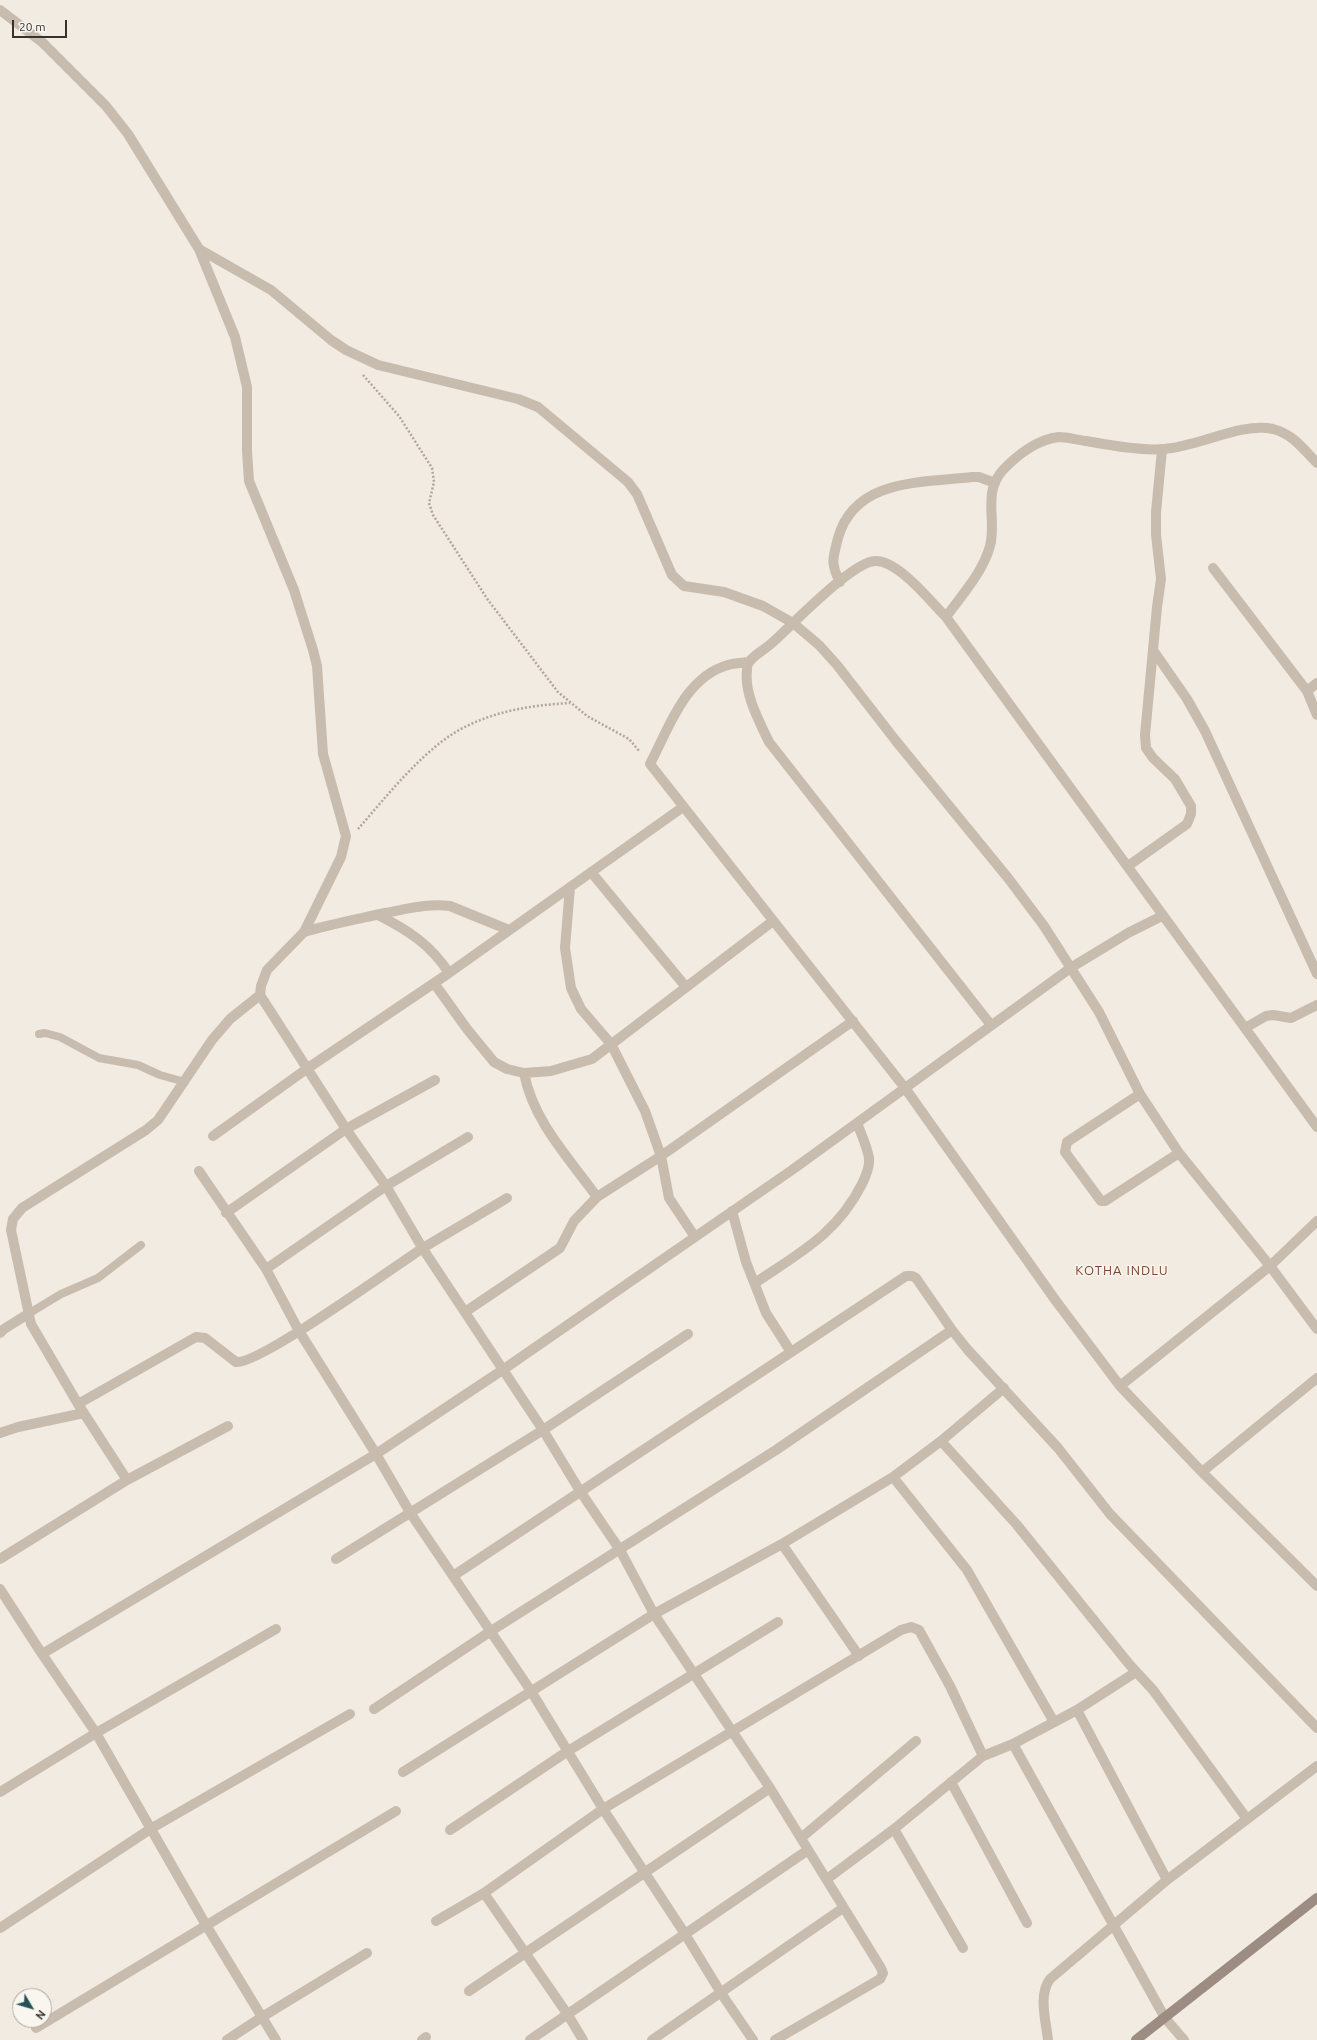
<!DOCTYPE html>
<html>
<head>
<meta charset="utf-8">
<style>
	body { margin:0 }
	#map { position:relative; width:1317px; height:2040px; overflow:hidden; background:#f1ebe2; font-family:Ubuntu,sans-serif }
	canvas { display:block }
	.north { position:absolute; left:12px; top:1988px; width:40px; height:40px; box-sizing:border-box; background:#f9f5ef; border:1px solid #aca7a1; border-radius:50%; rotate:128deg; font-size:11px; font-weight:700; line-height:16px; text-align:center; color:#38312c }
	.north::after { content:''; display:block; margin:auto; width:14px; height:18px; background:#265156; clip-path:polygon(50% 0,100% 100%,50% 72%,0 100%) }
	.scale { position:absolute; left:12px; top:20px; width:55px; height:18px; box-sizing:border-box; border:2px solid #38312c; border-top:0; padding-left:5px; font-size:12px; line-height:14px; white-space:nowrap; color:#38312c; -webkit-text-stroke:3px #f9f5ef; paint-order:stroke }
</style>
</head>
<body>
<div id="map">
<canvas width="1317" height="2040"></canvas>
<div class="north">N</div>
<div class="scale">20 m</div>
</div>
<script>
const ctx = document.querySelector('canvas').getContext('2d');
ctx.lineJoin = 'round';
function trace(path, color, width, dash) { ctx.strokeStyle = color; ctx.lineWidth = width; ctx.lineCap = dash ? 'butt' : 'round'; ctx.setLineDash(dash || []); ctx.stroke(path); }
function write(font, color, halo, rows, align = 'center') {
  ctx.font = font + ' Ubuntu,sans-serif'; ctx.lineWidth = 3; ctx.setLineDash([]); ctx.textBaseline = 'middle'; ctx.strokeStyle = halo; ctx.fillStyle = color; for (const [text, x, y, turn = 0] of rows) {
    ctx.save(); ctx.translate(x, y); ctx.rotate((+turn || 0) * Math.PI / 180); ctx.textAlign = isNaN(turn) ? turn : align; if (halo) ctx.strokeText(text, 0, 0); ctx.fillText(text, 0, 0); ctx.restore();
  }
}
const path = new Path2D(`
	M 363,375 L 399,416 L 432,468 L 434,482 L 429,503 L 433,515 L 488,600 L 558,692 L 587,716 L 629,739 L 640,752
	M 358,829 C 387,796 428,743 469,725 C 500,710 535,705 570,703`);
const lane = new Path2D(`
	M 39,1034 L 45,1033 L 60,1037 L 99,1058 L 138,1065 L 160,1075 L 185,1082
	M 28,1314 L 61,1294 L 98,1278 L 141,1245`);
const street = new Path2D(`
	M 0,10 L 42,42 L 106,106 L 128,134 L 199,249 L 235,337 L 247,387 L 247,451 L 249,481 L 294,590 L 313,650 L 317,666 L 323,754 L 346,836 L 341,857 L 304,932 L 267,970 L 261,986 L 260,995 L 346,1129 L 386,1186 L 423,1249 L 543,1430 L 580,1491 L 620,1550 L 654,1614 L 770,1788 L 881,1968 L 883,1973 L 880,1979 L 775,2040
	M 199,249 L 271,290 L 331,340 L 346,350 L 378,365 L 518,399 L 538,407 L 628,482 L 637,494 L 672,575 L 684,586 L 724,592 L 763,606 L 793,623 L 819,645 L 837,665 L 896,741 L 1008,878 L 1044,926 L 1099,1012 L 1140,1094 L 1179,1153 L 1270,1266 L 1317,1221
	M 1213,568 L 1307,691 L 1317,715
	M 840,582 C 830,563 833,558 838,538 C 855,478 922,483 972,477 L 979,477 L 995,483
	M 946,617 C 962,595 983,572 990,546 C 997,520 982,493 1003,470 C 1017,455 1038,439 1059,437 C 1067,437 1078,440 1086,441 C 1109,445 1141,451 1164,449 C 1198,447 1241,422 1273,429 C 1293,434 1303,449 1317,463
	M 1153,650 L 1187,699 L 1205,731 L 1317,974
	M 749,662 C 742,663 735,663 728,665 C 685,677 669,728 650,764 L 905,1088 L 1056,1301 L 1120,1386 L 1202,1472 L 1317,1586
	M 1307,691 L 1317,683
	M 1128,866 L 1187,824 L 1191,814 L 1191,806 L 1175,779 L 1153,758 L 1146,748 L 1145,735 L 1157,607 L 1161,579 L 1156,535 L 1156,512 L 1162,450
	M 591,872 L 686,987
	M 570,887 L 565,948 L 571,988 L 581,1009 L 611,1044 L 645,1111 L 661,1156 L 669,1198 L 695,1237
	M 378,915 C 408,930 431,945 449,973
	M 304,932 C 331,924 358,919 385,913 C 407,909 428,903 450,906 L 509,930
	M 434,983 L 467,1029 L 494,1062 L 507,1069 L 524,1073 L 551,1071 L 592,1059 L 773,921
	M 991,1025 L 769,742 C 759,721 744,694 747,670 C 747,668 748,663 750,661 C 755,654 766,649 773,642 C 792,625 852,562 875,561 C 898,560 930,601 946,617 L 1317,1127
	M 1245,1028 L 1266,1016 L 1273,1015 L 1291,1018 L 1317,1005
	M 524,1073 C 533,1121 569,1158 597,1197
	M 1140,1094 L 1067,1142 L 1065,1152 L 1101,1201 L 1105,1201 L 1179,1153
	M 213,1136 L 308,1068 L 449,973 L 683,807
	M 199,1171 L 266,1269 L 299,1331 L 376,1454 L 411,1514 L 531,1691 L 603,1809 L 685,1934 L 721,1993 L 753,2040
	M 732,1211 L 746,1262 L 766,1313 L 791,1352
	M 226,1213 L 346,1129 L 435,1080
	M 266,1269 L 386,1186 L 468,1137
	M 755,1283 C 799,1253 837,1234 862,1184 C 866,1176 870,1167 869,1158 C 867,1146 861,1134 857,1123
	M 465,1312 L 560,1248 L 574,1221 L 597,1197 L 661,1156 L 853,1021
	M 0,1333 L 4,1329 L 28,1314
	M 1120,1386 L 1270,1266 L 1317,1329
	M 78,1404 L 196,1337 L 205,1338 L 236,1362 C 259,1365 395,1266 423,1248 C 451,1231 479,1215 507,1198
	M 0,1433 L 18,1427 L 84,1413
	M 941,1441 L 1017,1525 L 1129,1664 L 1153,1690 L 1247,1819
	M 1202,1472 L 1317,1378
	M 893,1477 L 967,1570 L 1054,1722
	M 127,1480 L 78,1404 L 31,1324 L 11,1230 L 13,1219 L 22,1208 L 146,1130 L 158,1120 L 212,1040 L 230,1019 L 260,995
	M 782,1544 L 859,1656
	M 0,1559 L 127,1480 L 228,1426
	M 336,1559 L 543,1430 L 688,1334
	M 453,1576 L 906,1276 L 912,1276 L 916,1278 L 952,1330 L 967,1349 L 1058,1448 L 1110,1514 L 1317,1728
	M 0,1589 L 42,1654
	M 374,1709 L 491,1631 L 776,1450 L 952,1330
	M 1077,1710 L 1167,1880
	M 1013,1744 L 1165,2018 L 1184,2040
	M 403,1772 L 654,1614 L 782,1544 L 893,1477 L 941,1441 L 1004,1388
	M 951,1782 L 1027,1923
	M 0,1792 L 96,1733 L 276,1629
	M 894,1829 L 963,1948
	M 450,1830 L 568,1751 L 778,1622
	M 801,1838 L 916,1741
	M 827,1879 L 894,1829 L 983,1756 L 1013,1744 L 1077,1710 L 1136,1672
	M 484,1893 L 568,2015 L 583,2040
	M 436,1921 L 484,1893 L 603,1809 L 901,1630 L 911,1627 L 919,1630 L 950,1686 L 983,1756
	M 0,1928 L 152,1828 L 350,1714
	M 469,1991 L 770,1788
	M 36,2028 L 396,1811
	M 227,2040 L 262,2017 L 367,1953
	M 276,2040 L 206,1925 L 96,1733 L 42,1654 L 376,1454 L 504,1369 L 792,1170 L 1072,967 L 1128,933 L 1162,916
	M 422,2040 L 426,2037
	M 530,2040 L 808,1850
	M 652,2040 L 843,1908
	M 1048,2040 C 1046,2021 1038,1995 1050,1979 L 1167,1880 L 1317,1766`);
const secondary = new Path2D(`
	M 1136,2040 L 1317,1898`);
const neighbourhoodNames = [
	["KOTHA INDLU",1122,1271]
];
trace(path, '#b4a69a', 2.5, [2, 2]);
trace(lane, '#c8bcaf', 8);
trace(street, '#c8bcaf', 10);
trace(secondary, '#9c8c81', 10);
ctx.letterSpacing = '1px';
write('13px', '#7e442f', '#f9f5ef', neighbourhoodNames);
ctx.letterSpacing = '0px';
</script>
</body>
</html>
